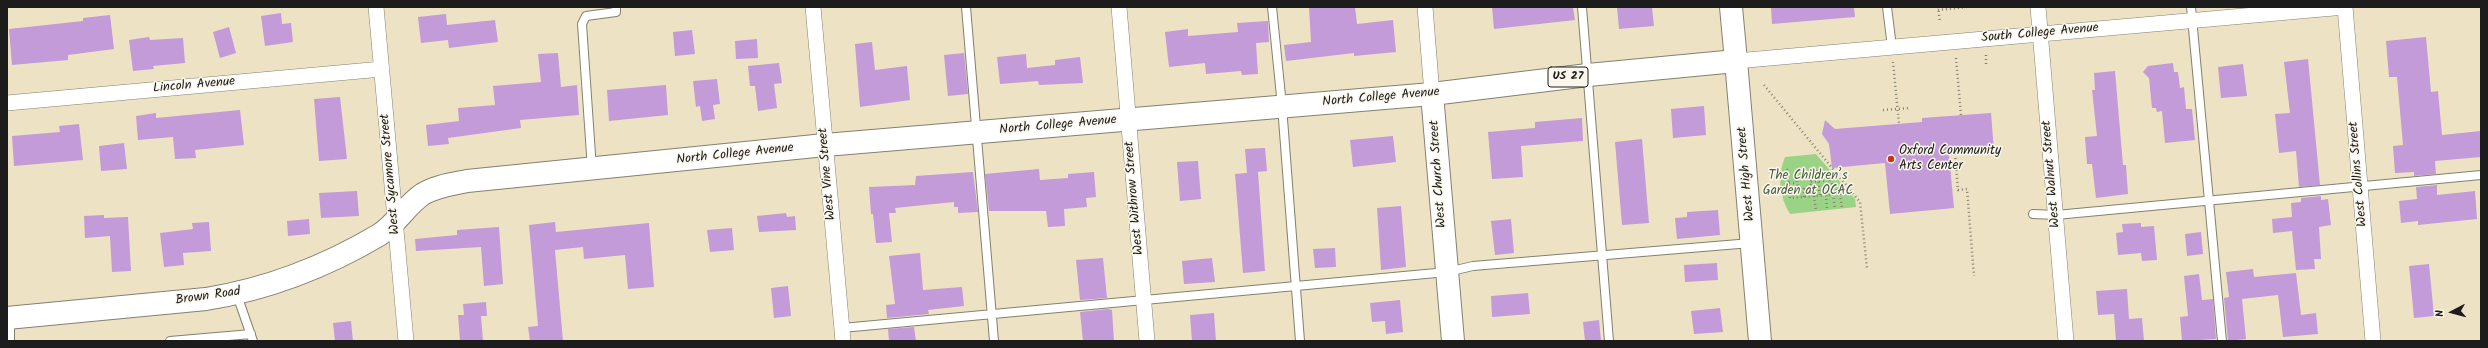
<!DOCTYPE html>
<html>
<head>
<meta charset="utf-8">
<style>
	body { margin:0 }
	#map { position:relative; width:2488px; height:348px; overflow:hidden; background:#ede3c4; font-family:Kalam,sans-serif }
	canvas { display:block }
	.frame { position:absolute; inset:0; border:8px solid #1c1c1c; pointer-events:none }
	.north { position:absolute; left:2432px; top:292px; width:40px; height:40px; -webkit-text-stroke:3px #fbf7ec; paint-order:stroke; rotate:264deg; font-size:11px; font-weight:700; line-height:16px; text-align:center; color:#1c1c1c }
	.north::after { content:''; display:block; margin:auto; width:14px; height:18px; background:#1c1c1c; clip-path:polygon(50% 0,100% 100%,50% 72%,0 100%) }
</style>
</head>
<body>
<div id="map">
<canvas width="2488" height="348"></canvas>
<div class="frame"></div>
<div class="north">N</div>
</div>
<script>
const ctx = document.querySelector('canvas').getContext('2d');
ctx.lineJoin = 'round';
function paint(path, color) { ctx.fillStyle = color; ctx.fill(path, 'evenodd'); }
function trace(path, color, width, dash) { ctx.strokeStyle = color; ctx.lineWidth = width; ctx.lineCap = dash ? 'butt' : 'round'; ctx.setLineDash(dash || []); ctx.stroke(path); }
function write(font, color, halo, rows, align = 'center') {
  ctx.font = font + ' Kalam,sans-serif'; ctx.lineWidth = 3; ctx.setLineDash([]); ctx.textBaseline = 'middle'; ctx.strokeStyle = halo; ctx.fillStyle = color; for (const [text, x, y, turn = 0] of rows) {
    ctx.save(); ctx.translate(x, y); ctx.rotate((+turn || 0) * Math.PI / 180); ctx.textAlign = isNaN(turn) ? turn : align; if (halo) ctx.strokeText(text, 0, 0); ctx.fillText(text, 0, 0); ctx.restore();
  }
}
const green = new Path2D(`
	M 1816,154 L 1855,199 L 1856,207 L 1790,214 C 1779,196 1777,176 1785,157 Z`);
const building = new Path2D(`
	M 1309,7 L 1355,7 L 1357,24 L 1393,20 L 1396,52 L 1354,56 L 1354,53 L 1286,61 L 1284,45 L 1311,42 Z
	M 1492,7 L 1573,7 L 1575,20 L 1494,29 Z
	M 1617,7 L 1652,7 L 1654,26 L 1619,29 Z
	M 1771,7 L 1854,7 L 1855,17 L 1772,24 Z
	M 281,13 L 282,24 L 291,23 L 293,42 L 265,46 L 261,16 Z
	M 446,14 L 447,25 L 495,20 L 498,42 L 449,48 L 448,40 L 421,43 L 418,17 Z
	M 110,15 L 114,49 L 68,55 L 68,60 L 12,65 L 9,29 L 83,21 L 83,18 Z
	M 1268,21 L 1269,42 L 1256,43 L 1258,74 L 1242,75 L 1241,71 L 1206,74 L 1205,63 L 1169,67 L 1165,32 L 1188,29 L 1188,36 L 1238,32 L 1237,23 Z
	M 229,27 L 236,53 L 220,58 L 213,32 Z
	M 692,30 L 695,54 L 675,56 L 673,32 Z
	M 149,37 L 150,40 L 183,38 L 185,63 L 153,66 L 154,69 L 133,71 L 129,40 Z
	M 2426,37 L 2431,92 L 2438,91 L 2442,135 L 2481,131 L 2481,157 L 2435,161 L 2436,174 L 2414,176 L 2414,172 L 2395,173 L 2393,146 L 2403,145 L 2397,77 L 2389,77 L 2386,41 Z
	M 757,39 L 758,58 L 736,59 L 735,41 Z
	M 872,42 L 875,70 L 907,66 L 910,100 L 860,107 L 855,44 Z
	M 558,53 L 561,87 L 577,85 L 579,115 L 520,120 L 521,128 L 448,138 L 449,144 L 428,146 L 426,125 L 459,121 L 458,108 L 495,105 L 493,86 L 541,82 L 538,54 Z
	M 964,53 L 968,94 L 948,96 L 944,55 Z
	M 1026,54 L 1027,68 L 1055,65 L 1055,60 L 1080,57 L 1083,83 L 1039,85 L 1038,81 L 1000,84 L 997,57 Z
	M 2308,59 L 2320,185 L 2299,187 L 2296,151 L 2279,153 L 2275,114 L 2290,113 L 2284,62 Z
	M 779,63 L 782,83 L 774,84 L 777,108 L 758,111 L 755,86 L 750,86 L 748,66 Z
	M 2173,63 L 2174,72 L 2178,72 L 2180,88 L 2184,87 L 2186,109 L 2192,109 L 2195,140 L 2165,143 L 2162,111 L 2157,112 L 2156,108 L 2152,108 L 2149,78 L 2143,72 L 2148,66 Z
	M 2243,64 L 2247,96 L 2221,98 L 2218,67 Z
	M 2115,71 L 2123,165 L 2126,165 L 2128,194 L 2096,198 L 2092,164 L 2087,164 L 2085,137 L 2097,136 L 2092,90 L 2095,90 L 2094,73 Z
	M 717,79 L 720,104 L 713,105 L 715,119 L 702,121 L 700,106 L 696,107 L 693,81 Z
	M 666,85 L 668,115 L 609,121 L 607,90 Z
	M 340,97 L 347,159 L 319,161 L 314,99 Z
	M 1704,106 L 1706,135 L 1673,138 L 1671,109 Z
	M 240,110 L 244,145 L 195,150 L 196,158 L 175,159 L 173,137 L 138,140 L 136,116 L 156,113 L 156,118 Z
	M 1991,113 L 1994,151 L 1949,155 L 1954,208 L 1890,214 L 1885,163 L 1832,168 L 1829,144 L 1822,134 L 1825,120 L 1835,129 L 1922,122 L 1922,118 Z
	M 1582,118 L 1583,141 L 1521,146 L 1523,177 L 1492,179 L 1488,132 L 1535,128 L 1535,122 Z
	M 79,124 L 83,160 L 14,166 L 12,136 L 60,132 L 59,126 Z
	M 1393,136 L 1396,162 L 1353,167 L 1350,140 Z
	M 1642,139 L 1649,223 L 1622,225 L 1615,142 Z
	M 124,143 L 127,169 L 101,171 L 99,146 Z
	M 1265,148 L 1267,171 L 1247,173 L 1245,149 Z
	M 1198,161 L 1201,199 L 1180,201 L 1177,162 Z
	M 1039,169 L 1040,180 L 1068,178 L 1068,174 L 1094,172 L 1096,197 L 1086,198 L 1087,207 L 1064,209 L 1065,226 L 1048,227 L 1046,211 L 989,211 L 985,174 Z
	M 973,172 L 978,212 L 958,213 L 958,207 L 954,207 L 954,202 L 895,208 L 896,213 L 889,213 L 892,242 L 876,243 L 873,214 L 871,214 L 869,187 L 915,185 L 916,176 Z
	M 1258,172 L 1265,271 L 1243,273 L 1235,174 Z
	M 2437,185 L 2437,195 L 2475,191 L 2477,219 L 2418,225 L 2418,221 L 2401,223 L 2399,201 L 2417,199 L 2416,187 Z
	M 357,191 L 359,216 L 321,218 L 319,193 Z
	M 2321,196 L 2321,200 L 2328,199 L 2331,225 L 2319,227 L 2321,259 L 2314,259 L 2315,269 L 2296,270 L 2292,231 L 2273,233 L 2272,219 L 2292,217 L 2291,203 L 2301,202 L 2301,198 Z
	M 1401,206 L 1406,267 L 1381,270 L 1377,208 Z
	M 1718,210 L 1720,235 L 1677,239 L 1675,218 L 1687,217 L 1687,212 Z
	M 786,213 L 787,217 L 795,216 L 796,230 L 759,232 L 757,216 Z
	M 104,215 L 104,218 L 128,217 L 131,271 L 112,272 L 110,236 L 85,238 L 84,216 Z
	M 309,219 L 310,234 L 288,236 L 287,221 Z
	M 1511,219 L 1514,253 L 1495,255 L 1491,221 Z
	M 209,222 L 211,251 L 183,253 L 184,265 L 164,267 L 160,233 L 193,229 L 192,223 Z
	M 555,222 L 556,232 L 649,223 L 654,287 L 628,289 L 625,255 L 584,259 L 583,247 L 555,250 L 563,341 L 530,341 L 528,327 L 538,326 L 529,225 Z
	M 2141,223 L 2141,227 L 2154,226 L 2157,260 L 2142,261 L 2141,253 L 2118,255 L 2116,233 L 2123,232 L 2122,224 Z
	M 499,227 L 503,284 L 484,286 L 481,247 L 416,251 L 415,239 L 457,235 L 457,230 Z
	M 732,228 L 734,250 L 710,252 L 707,230 Z
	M 2201,232 L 2203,254 L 2187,256 L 2185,234 Z
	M 1335,248 L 1336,267 L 1315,268 L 1313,249 Z
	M 920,253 L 923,290 L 962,287 L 964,306 L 928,310 L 929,314 L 887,318 L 886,305 L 895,304 L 889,256 Z
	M 1103,258 L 1107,298 L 1080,300 L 1076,260 Z
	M 1212,258 L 1215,282 L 1184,284 L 1182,261 Z
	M 1717,263 L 1718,280 L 1685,282 L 1684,265 Z
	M 2429,264 L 2434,316 L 2414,318 L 2409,266 Z
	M 2253,269 L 2254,277 L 2296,273 L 2301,315 L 2316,313 L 2318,334 L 2283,337 L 2278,295 L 2242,299 L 2246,339 L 2228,341 L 2224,298 L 2229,297 L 2226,272 Z
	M 2199,274 L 2202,300 L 2213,299 L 2216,339 L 2182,341 L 2180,317 L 2188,316 L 2184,276 Z
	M 788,286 L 791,316 L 774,318 L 771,288 Z
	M 2127,289 L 2129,319 L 2142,318 L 2144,341 L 2116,341 L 2114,314 L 2098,315 L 2096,291 Z
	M 1528,293 L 1530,314 L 1492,317 L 1491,296 Z
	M 1400,300 L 1403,332 L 1386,334 L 1385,321 L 1372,322 L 1370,303 Z
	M 486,302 L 487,316 L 481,316 L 483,341 L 460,341 L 458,315 L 464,315 L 463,304 Z
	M 1720,308 L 1723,332 L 1694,334 L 1691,311 Z
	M 1108,309 L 1112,310 L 1114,341 L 1083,341 L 1080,312 Z
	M 1214,313 L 1216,341 L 1192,341 L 1190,315 Z
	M 1599,320 L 1601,341 L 1585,341 L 1583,322 Z
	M 351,321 L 353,341 L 335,341 L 333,323 Z
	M 914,327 L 916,341 L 889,341 L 888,329 Z`);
const path = new Path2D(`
	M 1938,7 L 1940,22
	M 1938,10 L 1967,7
	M 1986,55 L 1986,65
	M 1956,58 L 1961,115
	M 1893,62 L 1899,124
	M 1764,85 L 1860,202 L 1867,268
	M 1883,110 L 1909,108
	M 1955,154 L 1958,190 L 1967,189 L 1974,276
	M 1787,169 L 1790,198 L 1840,194 L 1829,180 L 1836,174
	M 1817,170 L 1820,196
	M1797 182a7 7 0 1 1 14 0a7 7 0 1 1-14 0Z
	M 1811,182 L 1829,180
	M 1789,183 L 1797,183
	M 1804,188 L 1804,197
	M 1833,194 L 1835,209
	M 1840,194 L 1842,208
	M 1826,195 L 1827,210
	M 1814,196 L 1816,211`);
const lane = new Path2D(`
	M 966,7 L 994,341
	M 1272,7 L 1282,106 L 1300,341
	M 1582,7 L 1609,341
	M 1887,7 L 1892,47
	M 2191,7 L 2222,341
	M 592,169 L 582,24 L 586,16 L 616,12 L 616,7
	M 2033,214 L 2056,215 L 2481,175
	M 237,295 L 253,341
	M 10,318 L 10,341
	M 842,328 L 1447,272 L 1473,266 L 1751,243
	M 170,341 L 251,334`);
const street = new Path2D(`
	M 376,7 L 406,341
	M 813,7 L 843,341
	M 1119,7 L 1147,341
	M 1425,7 L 1432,94
	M 2038,7 L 2066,341
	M 2345,7 L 2373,341
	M 1736,61 L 2345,7
	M 7,103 L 382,69`);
const secondary = new Path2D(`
	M 1736,61 L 1760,341
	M 7,318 L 206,299 C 268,289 325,267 379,235 C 397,224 406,205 423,194 C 436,186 453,184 467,181 L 825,145 L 1432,94`);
const highway = new Path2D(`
	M 1453,341 L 1432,94 L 1588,75 L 1736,61 L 1731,7`);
const markers = [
	[1891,159,4,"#c8321e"]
];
const shields = [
	[1568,77,40]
];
const shieldNames = [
	["US 27",1568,77]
];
const streetNames = [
	["South College Avenue",2040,34,-5],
	["Lincoln Avenue",194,86,-5],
	["North College Avenue",1381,98,-5],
	["North College Avenue",1058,126,-5],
	["North College Avenue",735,155,-6],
	["West Sycamore Street",391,174,-95],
	["West Vine Street",828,174,-95],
	["West Church Street",1439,174,-94],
	["West High Street",1747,174,-95],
	["West Walnut Street",2052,174,-95],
	["West Collins Street",2359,174,-95],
	["West Withrow Street",1135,198,-95],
	["Brown Road",208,297,-8]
];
const poiNames = [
	["Oxford Community",1899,152],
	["Arts Center",1899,167]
];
const parkNames = [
	["The Children’s",1808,177],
	["Garden at OCAC",1808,192]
];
paint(green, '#9bd386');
paint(building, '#c29bd8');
trace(lane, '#848070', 10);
trace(street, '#848070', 16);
trace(secondary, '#848070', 24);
trace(highway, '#848070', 24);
trace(path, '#848070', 2.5, [1, 3]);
trace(lane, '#fff', 8);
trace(street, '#fff', 15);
trace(secondary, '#fff', 22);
trace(highway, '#fff', 22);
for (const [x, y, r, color] of markers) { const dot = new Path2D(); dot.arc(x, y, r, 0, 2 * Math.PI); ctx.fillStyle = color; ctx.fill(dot); trace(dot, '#fbf7ec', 1.5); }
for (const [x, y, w] of shields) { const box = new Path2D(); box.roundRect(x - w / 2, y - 10, w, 20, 3); ctx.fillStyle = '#fbf7ec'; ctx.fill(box); trace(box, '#1c1c1c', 1); }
write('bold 12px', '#1c1c1c', null, shieldNames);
write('13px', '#1c1c1c', '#fbf7ec', streetNames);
write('13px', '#1c1c1c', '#fbf7ec', poiNames, 'left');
write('13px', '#485c41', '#fbf7ec', parkNames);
</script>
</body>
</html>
